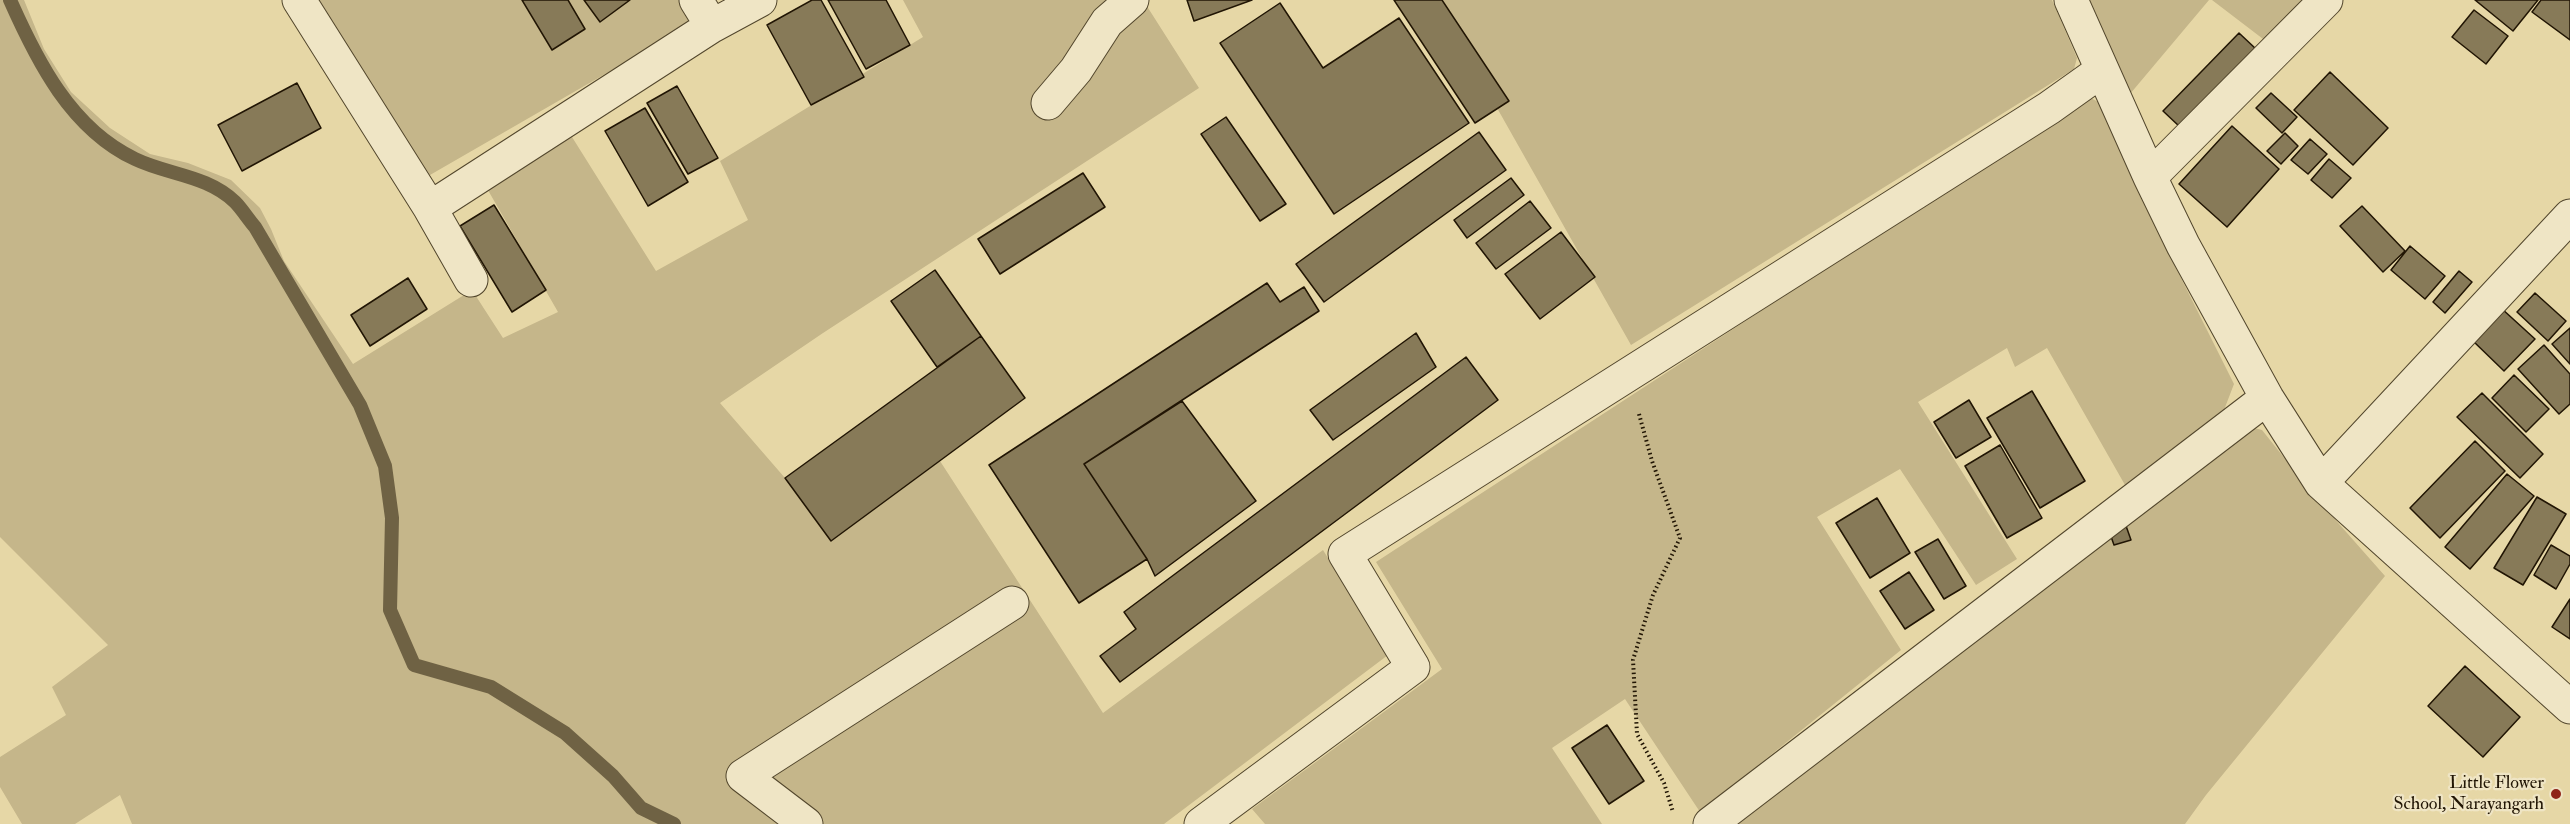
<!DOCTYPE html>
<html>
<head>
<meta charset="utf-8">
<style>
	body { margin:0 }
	canvas { display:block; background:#e6d7a6 }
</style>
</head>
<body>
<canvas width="2570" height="824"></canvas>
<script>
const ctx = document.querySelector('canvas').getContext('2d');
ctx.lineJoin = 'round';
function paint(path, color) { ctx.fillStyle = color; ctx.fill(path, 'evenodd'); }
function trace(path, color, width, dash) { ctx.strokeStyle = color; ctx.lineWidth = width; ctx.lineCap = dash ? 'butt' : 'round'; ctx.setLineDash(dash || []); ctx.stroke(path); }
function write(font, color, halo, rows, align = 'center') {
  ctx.font = font + ' "IM FELL Double Pica",serif'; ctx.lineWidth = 4.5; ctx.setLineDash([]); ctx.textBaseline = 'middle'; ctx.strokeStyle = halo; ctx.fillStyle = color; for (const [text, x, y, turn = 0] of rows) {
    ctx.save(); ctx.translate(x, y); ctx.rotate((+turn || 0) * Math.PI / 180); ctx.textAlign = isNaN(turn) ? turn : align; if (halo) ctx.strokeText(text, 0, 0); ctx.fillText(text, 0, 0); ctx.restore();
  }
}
const green = new Path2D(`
	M 0,0 L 24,0 L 44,49 L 71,92 L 110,128 L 150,154 L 188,163 L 231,180 L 260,208 L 271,229 L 284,261 L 353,364 L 472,290 L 503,338 L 558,312 L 485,185 L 572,137 L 656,271 L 748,220 L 720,161 L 923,37 L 903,0 L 1143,0 L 1199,88 L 823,333 L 720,403 L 785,478 L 831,541 L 940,461 L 1103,713 L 1323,550 L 1388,655 L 1164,824 L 132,824 L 120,795 L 75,824 L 22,824 L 0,787 L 0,757 L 66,715 L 52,687 L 108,645 L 0,537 Z
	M 290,0 L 684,0 L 697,21 L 430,175 L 420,179 Z
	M 1436,0 L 2052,0 L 2077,58 L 2074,69 L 1631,345 Z
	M 2088,0 L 2209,0 L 2130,94 Z
	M 2212,0 L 2307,0 L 2267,42 Z
	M 2089,97 L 2102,104 L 2168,252 L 2234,384 L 2224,410 L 2125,485 L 2047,348 L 2015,367 L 2007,348 L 1918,402 L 2017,559 L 1976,585 L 1900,469 L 1817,517 L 1901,650 L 1700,812 L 1625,699 L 1552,748 L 1602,824 L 1265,824 L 1252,809 L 1442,669 L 1376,562 Z
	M 2250,427 L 2262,430 L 2317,499 L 2385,576 L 2206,795 L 2185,824 L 1731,824 Z`);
const stream = new Path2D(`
	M 10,0 C 37,61 71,129 135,159 C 168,175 207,175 235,202 C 242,209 248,219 255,227 L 360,405 L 385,466 L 392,518 L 390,610 L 414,665 L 491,687 L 565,733 L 613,776 L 641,808 L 674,824`);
const building = new Path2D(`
	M 522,0 L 568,0 L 585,29 L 552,50 Z
	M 584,0 L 630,0 L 600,22 Z
	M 812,0 L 821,0 L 864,77 L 811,105 L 767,25 Z
	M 828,0 L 886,0 L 910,45 L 866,69 Z
	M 1187,0 L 1252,0 L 1194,21 Z
	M 1394,0 L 1442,0 L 1509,101 L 1475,123 Z
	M 2475,0 L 2538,0 L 2513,31 Z
	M 2541,0 L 2570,0 L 2570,40 L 2532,12 Z
	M 1280,3 L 1323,68 L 1399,18 L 1469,123 L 1334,214 L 1220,43 Z
	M 2474,10 L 2508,36 L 2486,64 L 2452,37 Z
	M 2239,33 L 2256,49 L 2180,127 L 2163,111 Z
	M 2330,72 L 2388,128 L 2353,165 L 2294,110 Z
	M 297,83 L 321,128 L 242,171 L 218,125 Z
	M 677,86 L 718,158 L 688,174 L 647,103 Z
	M 2271,93 L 2297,117 L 2282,133 L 2256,108 Z
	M 645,108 L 688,182 L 648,206 L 605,131 Z
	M 1226,117 L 1286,204 L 1260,221 L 1201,134 Z
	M 2232,126 L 2279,169 L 2227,227 L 2179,184 Z
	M 1479,132 L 1506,170 L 1324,302 L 1296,264 Z
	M 2285,133 L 2298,146 L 2281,164 L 2267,151 Z
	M 2310,139 L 2327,154 L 2308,174 L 2291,160 Z
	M 2329,159 L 2351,178 L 2332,198 L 2311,180 Z
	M 1083,173 L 1105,207 L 1000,274 L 978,239 Z
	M 1511,178 L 1524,195 L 1467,238 L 1454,220 Z
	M 1530,201 L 1551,228 L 1496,269 L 1476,243 Z
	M 494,205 L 546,290 L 512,312 L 460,226 Z
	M 2362,206 L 2405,251 L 2383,272 L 2340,226 Z
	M 1561,232 L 1595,277 L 1540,319 L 1505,274 Z
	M 2410,246 L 2445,276 L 2425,299 L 2391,270 Z
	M 935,270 L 981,336 L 937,367 L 891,301 Z
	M 2459,271 L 2472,282 L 2445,313 L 2433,302 Z
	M 408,278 L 427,309 L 370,346 L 351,315 Z
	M 1267,283 L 1280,302 L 1304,287 L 1319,311 L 1084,464 L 1147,559 L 1079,603 L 989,465 Z
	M 2535,293 L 2566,321 L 2548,341 L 2517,312 Z
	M 2501,308 L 2535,339 L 2504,371 L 2472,340 Z
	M 2570,328 L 2570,364 L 2552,344 Z
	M 1416,333 L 1436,367 L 1333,440 L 1310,410 Z
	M 981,336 L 1025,398 L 831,541 L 785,478 Z
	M 2544,345 L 2570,374 L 2570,404 L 2559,414 L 2518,369 Z
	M 1466,357 L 1498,400 L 1120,682 L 1100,656 L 1136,629 L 1124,612 Z
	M 2514,375 L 2549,409 L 2526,432 L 2492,398 Z
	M 2032,391 L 2085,481 L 2040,508 L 1987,418 Z
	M 2482,393 L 2543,454 L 2520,478 L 2457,417 Z
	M 1969,400 L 1991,437 L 1956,458 L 1934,422 Z
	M 1182,401 L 1256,501 L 1155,576 L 1147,559 L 1084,464 Z
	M 2475,441 L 2505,471 L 2440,538 L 2410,508 Z
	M 2000,445 L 2042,518 L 2007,538 L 1965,466 Z
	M 2507,474 L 2534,496 L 2470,569 L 2445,547 Z
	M 2537,497 L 2566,514 L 2523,585 L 2494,568 Z
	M 1877,498 L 1910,553 L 1870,578 L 1836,523 Z
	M 2125,523 L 2131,540 L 2114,545 L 2108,528 Z
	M 1938,539 L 1966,586 L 1944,599 L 1915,552 Z
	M 2551,545 L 2570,556 L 2570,564 L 2556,589 L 2534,575 Z
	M 1909,572 L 1934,610 L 1905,629 L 1880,591 Z
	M 2570,599 L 2570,639 L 2552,627 Z
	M 2465,666 L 2520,717 L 2483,757 L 2428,706 Z
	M 1607,725 L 1644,781 L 1609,804 L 1572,748 Z`);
const path = new Path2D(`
	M 1639,414 L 1652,461 L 1680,538 L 1653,595 L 1633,660 L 1637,734 L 1664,783 L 1673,812`);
const minor = new Path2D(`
	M 299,0 L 430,208 L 471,280
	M 2071,0 L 2150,177 L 2183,245 L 2267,398 L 2321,483 L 2570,707
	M 712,26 L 760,0
	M 1048,103 L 1076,70 L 1107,22 L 1132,0
	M 2150,177 L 2326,0
	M 430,208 L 712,26 L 696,0
	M 2321,483 L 2570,216
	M 806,824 L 743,776 L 1012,603
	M 1201,824 L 1413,667 L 1345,554 L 2049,108 L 2101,71
	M 1710,824 L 2267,398`);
const markers = [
	[2556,794,6,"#8f2418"]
];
const poiNames = [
	["Little Flower",2544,784],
	["School, Narayangarh",2544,805]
];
paint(green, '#c5b68a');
trace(stream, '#6f6244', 14);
paint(building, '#877a58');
trace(building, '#211504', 1.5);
trace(minor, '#52462c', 35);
trace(path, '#211504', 4, [1.5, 3]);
trace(minor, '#efe5c5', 33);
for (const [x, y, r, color] of markers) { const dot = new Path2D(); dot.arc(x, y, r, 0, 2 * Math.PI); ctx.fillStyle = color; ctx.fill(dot); trace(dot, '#efe5c5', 2); }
write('18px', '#211504', '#efe5c5', poiNames, 'right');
</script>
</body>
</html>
